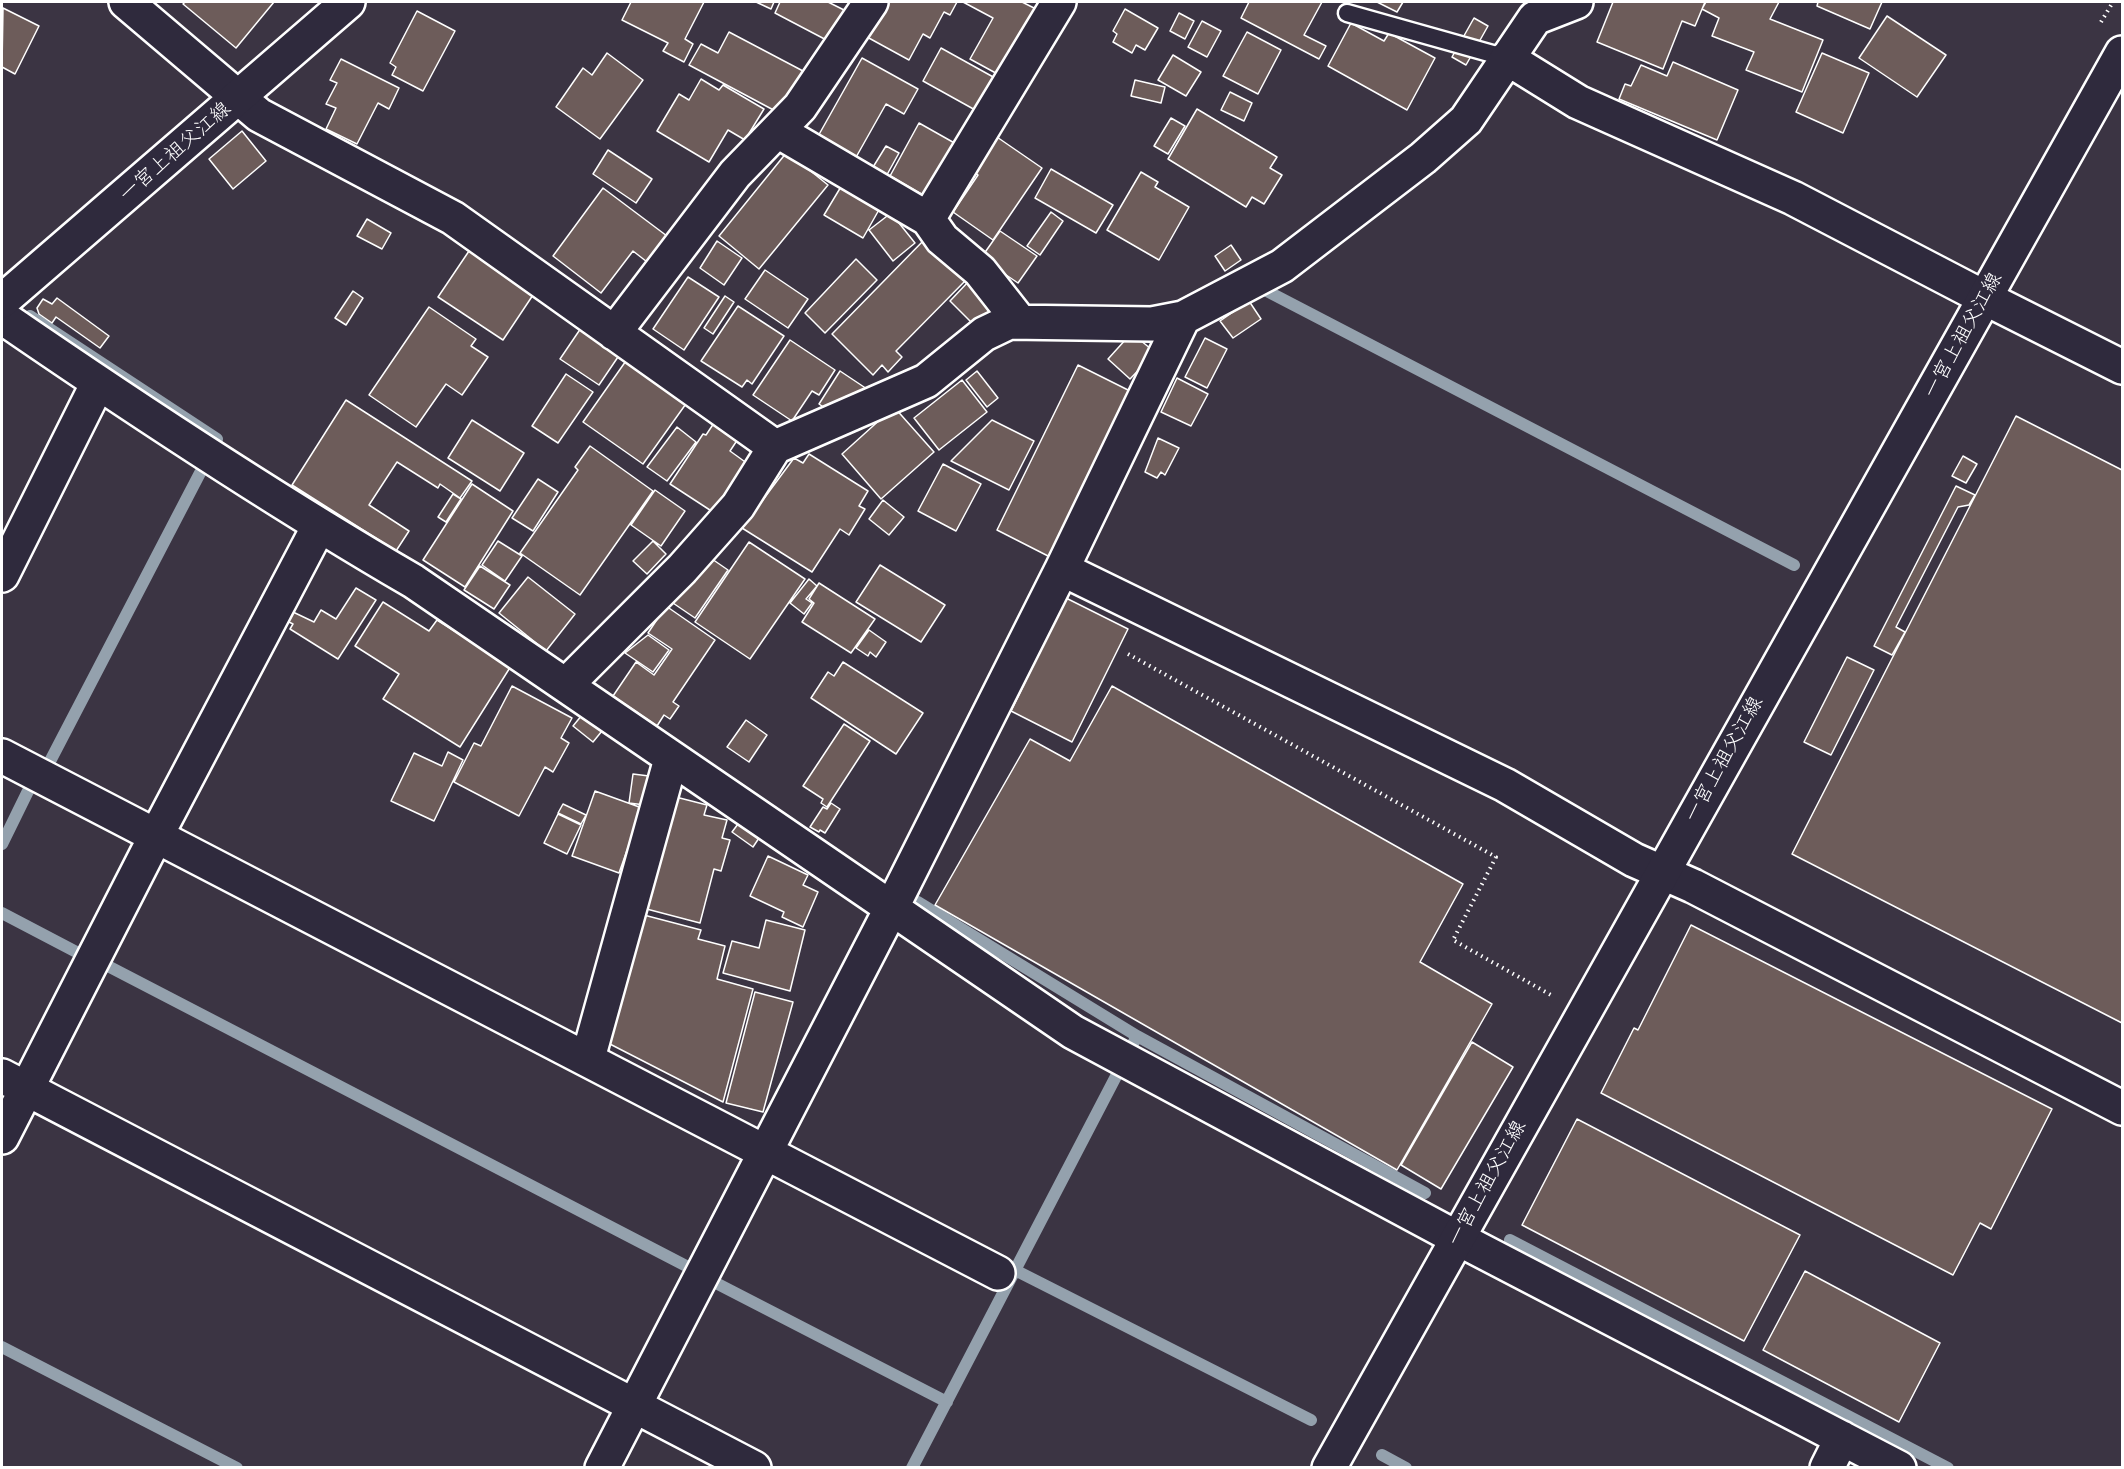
<!DOCTYPE html>
<html>
<head>
<meta charset="utf-8">
<style>
	body { margin:0 }
	#map { position:relative; width:2124px; height:1469px; overflow:hidden; background:#3b3443; font-family:"Architects Daughter",sans-serif }
	canvas { display:block }
	.frame { position:absolute; inset:0; border:3px solid #fff; pointer-events:none }
</style>
</head>
<body>
<div id="map">
<canvas width="2124" height="1469"></canvas>
<div class="frame"></div>
</div>
<script>
const ctx = document.querySelector('canvas').getContext('2d');
ctx.lineJoin = 'round';
function trace(path, color, width, dash) { ctx.strokeStyle = color; ctx.lineWidth = width; ctx.lineCap = dash ? 'butt' : 'round'; ctx.setLineDash(dash || []); ctx.stroke(path); }
function paint(path, color) { ctx.fillStyle = color; ctx.fill(path, 'evenodd'); }
function write(font, color, halo, rows, align = 'center') {
  ctx.font = font + ' "Architects Daughter","Klee One",sans-serif'; ctx.lineWidth = 4.5; ctx.setLineDash([]); ctx.textBaseline = 'middle'; ctx.strokeStyle = halo; ctx.fillStyle = color; for (const [text, x, y, turn = 0] of rows) {
    ctx.save(); ctx.translate(x, y); ctx.rotate((+turn || 0) * Math.PI / 180); ctx.textAlign = isNaN(turn) ? turn : align; if (halo) ctx.strokeText(text, 0, 0); ctx.fillText(text, 0, 0); ctx.restore();
  }
}
const stream = new Path2D(`
	M 1261,288 L 1794,565
	M 30,316 L 217,439
	M 46,769 L 200,473
	M 2,844 L 30,787
	M 918,902 L 1137,1036 L 1425,1193
	M 2,913 L 84,956
	M 104,964 L 692,1269
	M 1510,1240 L 1948,1468
	M 1001,1263 L 1311,1420
	M 712,1281 L 947,1402
	M 2,1347 L 237,1468
	M 1382,1455 L 1406,1468
	M 912,1468 L 1137,1036`);
const building = new Path2D(`
	M 185,2 L 274,2 L 236,48 L 183,4 Z
	M 631,2 L 704,2 L 685,39 L 693,44 L 684,62 L 663,51 L 668,43 L 622,20 Z
	M 756,2 L 774,2 L 771,9 Z
	M 780,2 L 828,2 L 850,13 L 834,44 L 775,13 Z
	M 887,2 L 957,2 L 950,15 L 944,12 L 930,38 L 923,34 L 909,60 L 867,37 Z
	M 963,2 L 1022,2 L 1040,11 L 1003,77 L 970,59 L 993,18 Z
	M 1249,2 L 1322,2 L 1304,35 L 1326,46 L 1319,59 L 1241,18 Z
	M 1377,2 L 1403,2 L 1397,12 Z
	M 1613,2 L 1705,2 L 1695,26 L 1682,21 L 1663,69 L 1597,42 Z
	M 1706,2 L 1779,2 L 1770,19 L 1823,40 L 1802,92 L 1746,70 L 1754,52 L 1712,36 L 1719,18 L 1702,9 Z
	M 1818,2 L 1882,2 L 1870,29 L 1817,6 Z
	M 3,8 L 39,26 L 15,74 L 2,67 Z
	M 1125,9 L 1158,28 L 1145,50 L 1136,45 L 1132,53 L 1113,42 L 1117,34 L 1113,31 Z
	M 417,11 L 455,31 L 423,91 L 392,75 L 396,67 L 390,63 Z
	M 1179,13 L 1194,21 L 1185,39 L 1170,31 Z
	M 1887,16 L 1946,55 L 1917,97 L 1859,58 Z
	M 1474,18 L 1488,26 L 1466,65 L 1452,57 Z
	M 1202,21 L 1221,31 L 1207,57 L 1188,47 Z
	M 1351,23 L 1384,41 L 1389,33 L 1435,58 L 1407,110 L 1328,66 Z
	M 729,32 L 803,71 L 781,114 L 689,65 L 701,44 L 718,53 Z
	M 1247,32 L 1281,50 L 1258,94 L 1223,76 Z
	M 941,48 L 995,78 L 977,111 L 923,81 Z
	M 607,53 L 643,80 L 600,139 L 556,107 L 583,68 L 592,75 Z
	M 1822,53 L 1869,73 L 1843,133 L 1796,112 Z
	M 1173,55 L 1201,72 L 1186,96 L 1158,80 Z
	M 862,58 L 918,89 L 904,114 L 886,104 L 855,159 L 817,138 Z
	M 341,59 L 399,88 L 389,109 L 378,103 L 357,144 L 326,129 L 336,108 L 326,104 L 337,83 L 330,80 Z
	M 1673,62 L 1738,90 L 1717,140 L 1619,99 L 1625,84 L 1631,86 L 1641,65 L 1667,76 Z
	M 701,79 L 719,90 L 723,85 L 764,109 L 745,140 L 728,130 L 709,162 L 657,131 L 679,94 L 689,100 Z
	M 1135,80 L 1165,87 L 1161,103 L 1131,96 Z
	M 1230,92 L 1252,103 L 1244,121 L 1221,110 Z
	M 1197,109 L 1277,157 L 1270,168 L 1282,175 L 1264,204 L 1252,197 L 1246,207 L 1168,159 Z
	M 1171,118 L 1185,126 L 1168,154 L 1154,146 Z
	M 919,123 L 958,145 L 928,198 L 890,176 Z
	M 242,131 L 266,161 L 233,189 L 209,159 Z
	M 994,135 L 1042,168 L 993,240 L 953,212 L 978,175 L 970,170 Z
	M 886,146 L 899,153 L 884,180 L 870,172 Z
	M 608,150 L 652,179 L 636,203 L 593,174 Z
	M 787,152 L 828,185 L 759,269 L 719,236 Z
	M 1051,169 L 1113,205 L 1096,233 L 1035,198 Z
	M 1141,172 L 1158,182 L 1155,187 L 1189,207 L 1159,260 L 1107,230 Z
	M 842,185 L 880,208 L 863,238 L 824,215 Z
	M 603,188 L 671,239 L 651,265 L 633,251 L 601,293 L 553,256 Z
	M 1051,212 L 1063,221 L 1040,255 L 1027,246 Z
	M 891,213 L 915,243 L 893,261 L 869,230 Z
	M 367,219 L 391,233 L 382,249 L 357,236 Z
	M 1000,231 L 1037,256 L 1018,283 L 981,258 Z
	M 926,238 L 967,279 L 896,351 L 902,357 L 888,372 L 882,365 L 873,375 L 832,334 Z
	M 717,241 L 742,258 L 724,285 L 700,268 Z
	M 1231,245 L 1241,260 L 1225,271 L 1215,256 Z
	M 469,251 L 533,295 L 503,340 L 438,297 Z
	M 856,259 L 877,280 L 825,333 L 805,313 Z
	M 765,270 L 808,299 L 788,328 L 745,299 Z
	M 688,277 L 719,297 L 684,350 L 653,329 Z
	M 969,281 L 997,310 L 978,329 L 950,301 Z
	M 353,291 L 363,298 L 346,325 L 335,318 Z
	M 725,296 L 734,302 L 713,334 L 704,328 Z
	M 57,298 L 109,336 L 100,348 L 56,317 L 52,323 L 39,314 L 37,308 L 43,299 L 52,304 Z
	M 1249,301 L 1261,319 L 1233,338 L 1220,321 Z
	M 738,306 L 784,336 L 752,384 L 747,380 L 742,387 L 701,361 Z
	M 429,307 L 476,339 L 471,346 L 488,357 L 462,395 L 446,384 L 416,427 L 369,395 Z
	M 581,328 L 620,354 L 599,385 L 560,359 Z
	M 1127,338 L 1140,340 L 1151,349 L 1150,358 L 1130,379 L 1108,359 Z
	M 1205,338 L 1227,349 L 1207,388 L 1185,377 Z
	M 790,340 L 835,370 L 819,395 L 812,391 L 792,421 L 753,395 Z
	M 628,358 L 688,401 L 643,464 L 583,422 Z
	M 1078,365 L 1132,392 L 1050,557 L 997,530 Z
	M 840,371 L 873,393 L 832,413 L 819,404 Z
	M 977,371 L 998,398 L 987,407 L 966,380 Z
	M 566,374 L 593,392 L 558,443 L 532,426 Z
	M 1177,378 L 1208,394 L 1191,426 L 1161,412 Z
	M 962,380 L 987,412 L 939,450 L 914,418 Z
	M 346,400 L 472,481 L 460,498 L 440,484 L 438,488 L 397,462 L 369,505 L 409,531 L 396,551 L 292,485 Z
	M 894,407 L 934,452 L 881,499 L 842,454 Z
	M 2016,416 L 2122,470 L 2122,1023 L 1792,854 Z
	M 472,420 L 524,453 L 500,491 L 448,458 Z
	M 716,420 L 740,436 L 730,451 L 748,464 L 716,514 L 670,484 L 703,434 L 706,435 Z
	M 992,420 L 1034,441 L 1009,490 L 951,461 Z
	M 677,427 L 696,442 L 667,481 L 647,467 Z
	M 1158,438 L 1179,448 L 1165,475 L 1161,472 L 1157,478 L 1145,472 Z
	M 590,446 L 653,491 L 580,595 L 520,553 L 578,470 L 575,467 Z
	M 809,454 L 868,491 L 859,506 L 865,509 L 849,535 L 840,529 L 812,572 L 742,528 L 794,458 L 803,463 Z
	M 1963,456 L 1977,464 L 1966,483 L 1952,476 Z
	M 943,464 L 981,484 L 956,531 L 918,511 Z
	M 538,479 L 558,492 L 533,531 L 512,518 Z
	M 472,484 L 513,511 L 465,587 L 423,560 Z
	M 1956,486 L 1975,495 L 1969,505 L 1958,507 L 1896,627 L 1905,632 L 1892,655 L 1874,646 Z
	M 655,490 L 685,511 L 661,546 L 631,525 Z
	M 453,494 L 461,499 L 446,522 L 438,517 Z
	M 883,500 L 904,517 L 889,535 L 869,519 Z
	M 498,541 L 522,556 L 505,581 L 482,565 Z
	M 653,541 L 666,554 L 647,574 L 633,561 Z
	M 749,542 L 805,579 L 750,659 L 695,622 Z
	M 712,559 L 728,570 L 695,618 L 670,601 Z
	M 880,565 L 945,605 L 921,642 L 856,602 Z
	M 480,566 L 510,585 L 494,609 L 464,590 Z
	M 528,577 L 575,614 L 546,651 L 499,613 Z
	M 809,579 L 817,586 L 806,599 L 812,603 L 804,614 L 790,603 Z
	M 819,583 L 875,619 L 851,653 L 802,622 L 814,603 L 809,599 Z
	M 356,588 L 376,600 L 338,659 L 290,629 L 293,624 L 287,621 L 293,612 L 314,622 L 321,610 L 336,619 Z
	M 1066,598 L 1128,629 L 1072,742 L 1011,711 Z
	M 383,602 L 429,631 L 437,620 L 511,666 L 460,747 L 383,699 L 399,674 L 355,646 Z
	M 666,606 L 715,640 L 673,702 L 679,706 L 670,719 L 664,715 L 657,726 L 613,696 L 636,662 L 654,675 L 672,649 L 648,633 Z
	M 869,630 L 886,642 L 876,657 L 870,652 L 868,656 L 856,648 Z
	M 648,635 L 669,650 L 653,672 L 625,653 Z
	M 1847,657 L 1874,670 L 1831,755 L 1804,742 Z
	M 843,662 L 923,713 L 896,754 L 811,698 L 828,672 L 834,676 Z
	M 512,686 L 572,718 L 561,738 L 569,743 L 553,772 L 545,767 L 519,816 L 454,782 L 474,743 L 481,746 Z
	M 1112,686 L 1463,884 L 1420,962 L 1492,1004 L 1397,1170 L 935,905 L 1030,739 L 1070,761 Z
	M 582,715 L 602,731 L 593,742 L 573,726 Z
	M 746,720 L 767,735 L 749,762 L 727,747 Z
	M 844,724 L 870,741 L 827,807 L 821,803 L 823,799 L 803,786 Z
	M 448,752 L 463,760 L 434,821 L 391,801 L 414,753 L 442,766 Z
	M 633,774 L 649,776 L 645,805 L 629,803 Z
	M 595,791 L 642,808 L 619,873 L 572,856 Z
	M 668,795 L 707,805 L 704,815 L 727,820 L 722,838 L 730,840 L 721,871 L 714,869 L 700,923 L 639,907 Z
	M 831,803 L 840,809 L 825,833 L 820,830 L 819,832 L 810,827 L 823,807 L 827,809 Z
	M 563,804 L 586,815 L 581,824 L 558,813 Z
	M 558,814 L 581,825 L 567,854 L 544,843 Z
	M 738,824 L 759,838 L 753,847 L 732,832 Z
	M 768,856 L 808,875 L 803,885 L 818,892 L 803,927 L 782,917 L 784,912 L 750,896 Z
	M 640,914 L 701,930 L 698,939 L 725,946 L 717,979 L 753,989 L 723,1102 L 606,1042 Z
	M 766,920 L 805,930 L 790,991 L 723,973 L 732,941 L 759,948 Z
	M 1691,925 L 2052,1109 L 1991,1229 L 1980,1223 L 1953,1275 L 1601,1093 L 1634,1028 L 1638,1030 Z
	M 755,992 L 793,1002 L 763,1112 L 726,1103 Z
	M 1472,1042 L 1513,1067 L 1441,1189 L 1401,1165 Z
	M 1577,1119 L 1800,1235 L 1744,1341 L 1522,1225 Z
	M 1805,1271 L 1940,1343 L 1899,1422 L 1763,1350 Z`);
const path = new Path2D(`
	M 2101,22 L 2113,2
	M 1128,654 L 1496,857 L 1453,940 L 1551,995`);
const lane = new Path2D(`
	M 1347,13 L 1507,58`);
const street = new Path2D(`
	M 126,2 L 259,115 L 453,218 L 775,447
	M 1507,58 L 1578,102 L 1793,198 L 1985,298
	M 778,131 L 928,219 L 942,239 L 980,271 L 1020,322
	M 928,219 L 1059,2
	M 2,317 C 136,409 272,499 413,581 L 1073,1032 L 1457,1238 L 1899,1468
	M 614,333 L 735,174 L 800,107 L 871,2
	M 1062,569 L 1505,785 L 1634,860 L 1693,886 L 2122,1108
	M 2,575 L 98,383
	M 567,684 L 682,569 L 738,506 L 775,447 L 926,381 L 984,334 L 1009,322 L 1152,324 L 1183,318 L 1282,266 L 1423,158 L 1466,120 L 1535,18 L 1576,2
	M 2,756 L 998,1273
	M 588,1058 L 671,759
	M 2,1076 L 754,1468
	M 2,1137 L 156,836 L 319,526
	M 602,1468 L 891,909 L 1062,569 L 1183,318
	M 1827,1468 L 1842,1438`);
const secondary = new Path2D(`
	M 1985,298 L 2122,367
	M 2,301 L 348,2
	M 1329,1468 L 2122,53`);
const streetNames = [
	["一宮上祖父江線",176,153,-41],
	["一宮上祖父江線",1964,336,-61],
	["一宮上祖父江線",1725,760,-61],
	["一宮上祖父江線",1488,1184,-61]
];
trace(stream, '#94a1ad', 12);
paint(building, '#6d5c5a');
trace(building, '#fff', 1.5);
trace(lane, '#fff', 21);
trace(street, '#fff', 38);
trace(secondary, '#fff', 38);
trace(path, '#fff', 4, [1.5, 4.5]);
trace(lane, '#2f2a3d', 16);
trace(street, '#2f2a3d', 33);
trace(secondary, '#2f2a3d', 33);
write('20px', '#fff', '#2f2a3d', streetNames);
</script>
</body>
</html>
